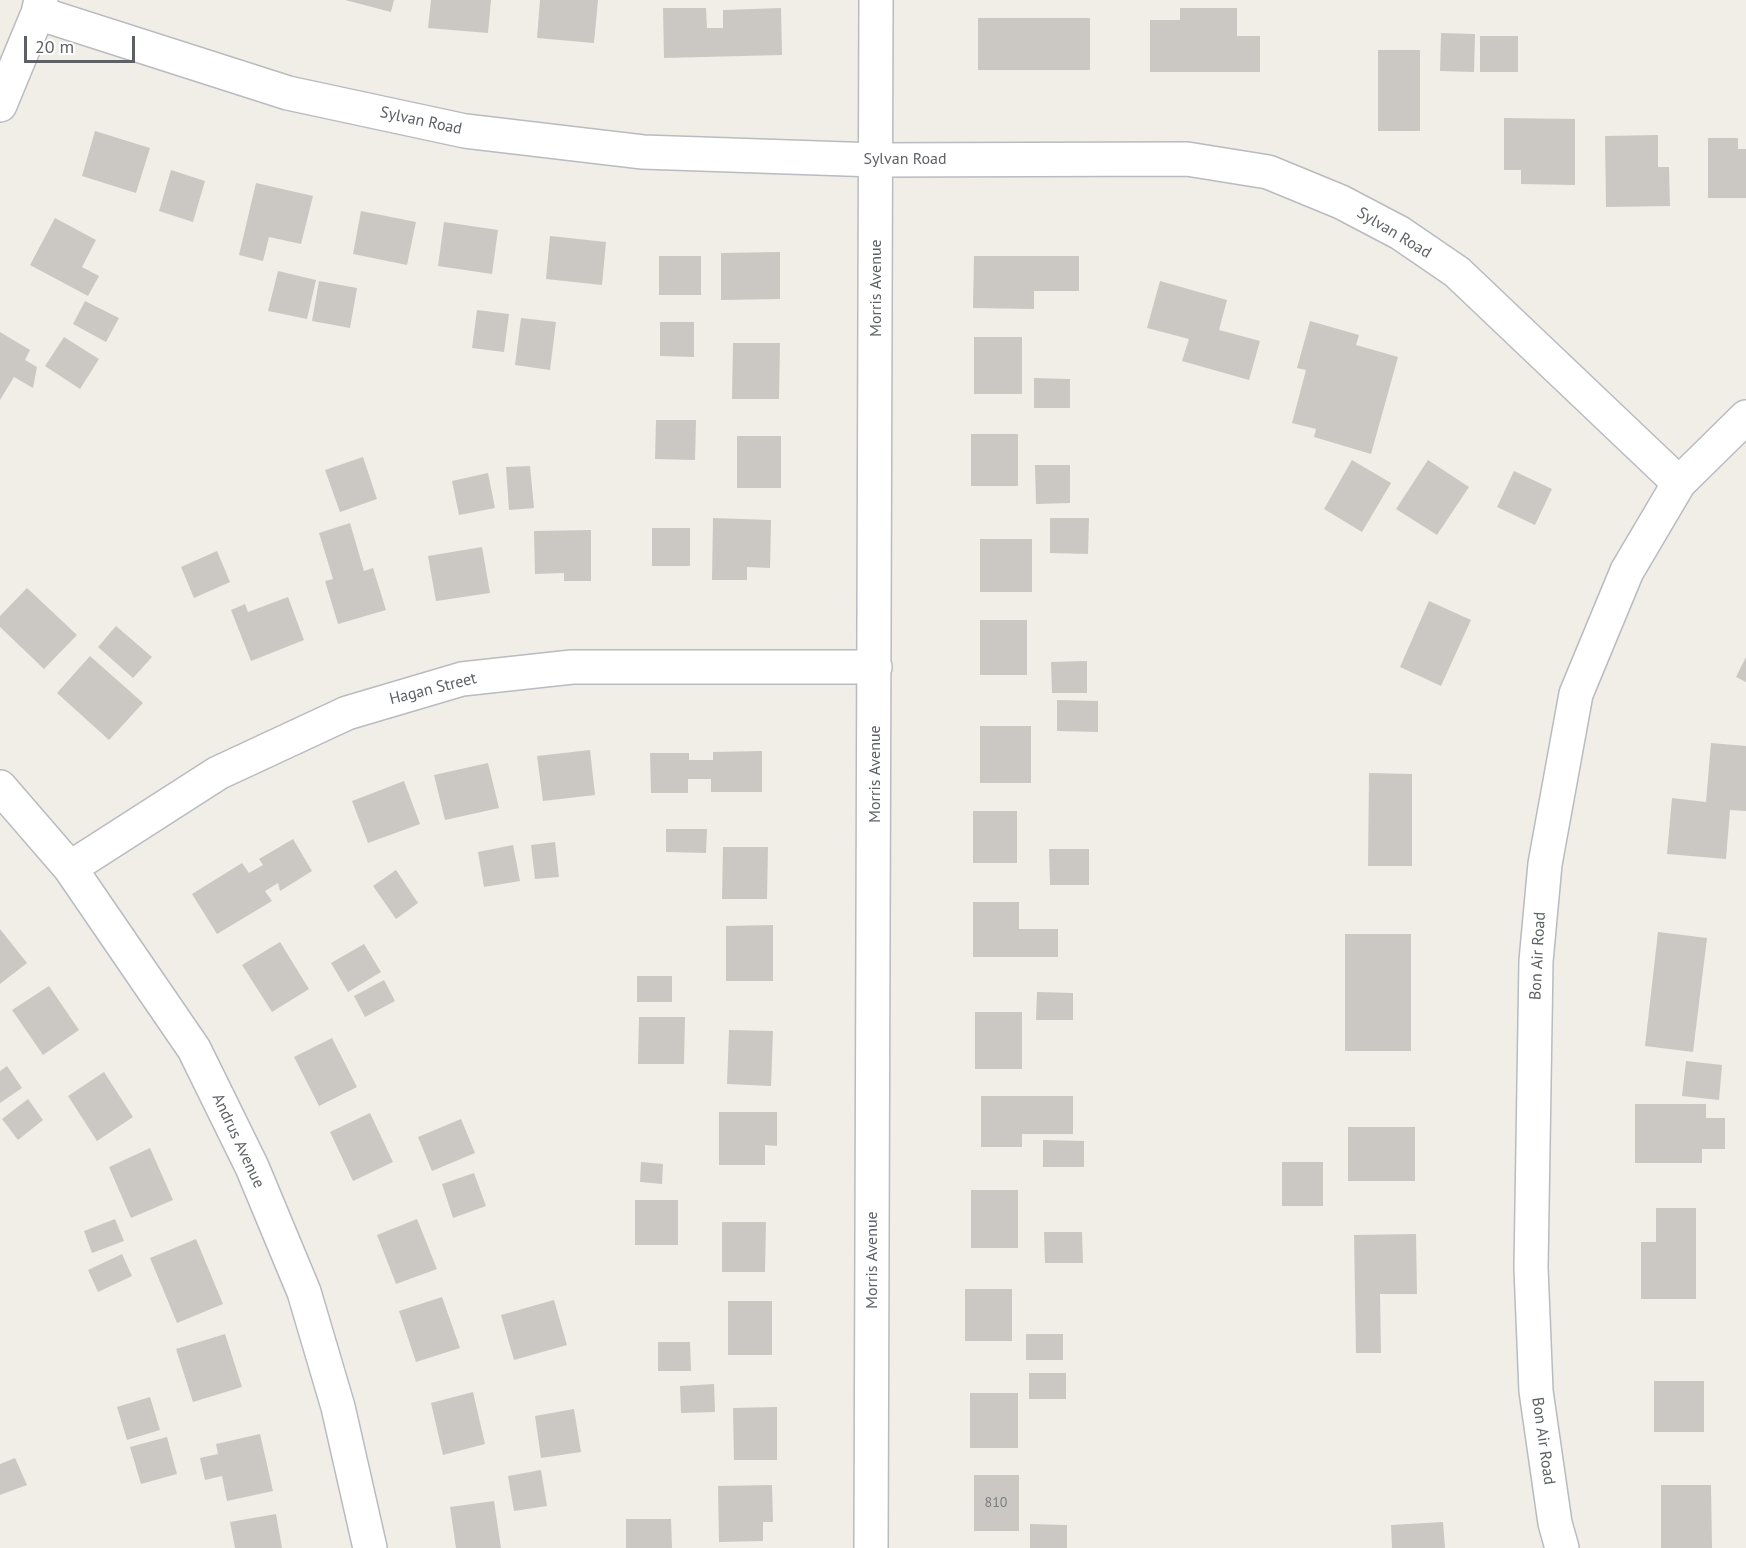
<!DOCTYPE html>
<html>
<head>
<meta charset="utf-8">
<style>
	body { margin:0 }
	#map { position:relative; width:1746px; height:1548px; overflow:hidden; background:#f0eee6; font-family:"PT Sans",sans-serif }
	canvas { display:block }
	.scale { position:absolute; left:24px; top:36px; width:111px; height:27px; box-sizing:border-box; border:3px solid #5d6166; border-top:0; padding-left:8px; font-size:18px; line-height:21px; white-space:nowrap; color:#5d6166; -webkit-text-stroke:4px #fff; paint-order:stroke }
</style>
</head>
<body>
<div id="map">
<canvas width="1746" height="1548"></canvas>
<div class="scale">20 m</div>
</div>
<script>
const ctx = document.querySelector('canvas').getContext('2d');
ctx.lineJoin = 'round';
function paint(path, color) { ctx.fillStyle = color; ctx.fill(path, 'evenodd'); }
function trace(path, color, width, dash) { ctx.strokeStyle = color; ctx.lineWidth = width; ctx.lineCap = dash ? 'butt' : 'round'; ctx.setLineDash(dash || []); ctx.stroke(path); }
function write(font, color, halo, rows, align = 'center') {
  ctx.font = font + ' "PT Sans",sans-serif'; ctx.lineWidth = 4.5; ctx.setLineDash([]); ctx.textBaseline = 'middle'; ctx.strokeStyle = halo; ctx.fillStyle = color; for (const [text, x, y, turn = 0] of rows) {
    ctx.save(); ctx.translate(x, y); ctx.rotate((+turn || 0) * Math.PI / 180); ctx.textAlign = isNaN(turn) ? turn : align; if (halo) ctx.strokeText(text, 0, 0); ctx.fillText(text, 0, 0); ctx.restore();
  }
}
const building = new Path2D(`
	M 345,0 L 394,0 L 391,12 Z
	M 431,0 L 491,0 L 488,33 L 428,28 Z
	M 540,0 L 598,0 L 594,43 L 537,38 Z
	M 663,8 L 706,8 L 707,28 L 723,28 L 723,10 L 781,8 L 782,55 L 664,58 Z
	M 1180,8 L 1237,8 L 1237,36 L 1260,36 L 1260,72 L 1150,72 L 1150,20 L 1180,20 Z
	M 978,18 L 1090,18 L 1090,70 L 978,70 Z
	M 1441,33 L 1475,34 L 1474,72 L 1440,71 Z
	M 1480,36 L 1518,36 L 1518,72 L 1480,72 Z
	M 1378,50 L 1420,50 L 1420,131 L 1378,131 Z
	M 1504,118 L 1575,119 L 1575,185 L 1521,184 L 1521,170 L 1504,170 Z
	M 95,131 L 150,148 L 136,193 L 82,176 Z
	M 1658,135 L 1658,167 L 1669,167 L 1670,206 L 1606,207 L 1605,136 Z
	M 1708,138 L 1738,138 L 1738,149 L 1746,149 L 1746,198 L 1708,198 Z
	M 171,170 L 205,181 L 193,222 L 159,211 Z
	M 256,183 L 313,196 L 301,244 L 269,237 L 263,261 L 239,255 Z
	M 361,211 L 416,222 L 407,265 L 353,254 Z
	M 55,218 L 96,240 L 82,267 L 99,276 L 88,296 L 30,265 Z
	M 444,222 L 498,230 L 492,274 L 438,266 Z
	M 550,236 L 606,242 L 602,285 L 546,279 Z
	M 780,252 L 780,299 L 721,300 L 721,253 Z
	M 659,256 L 701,256 L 701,295 L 659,295 Z
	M 974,256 L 1079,256 L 1079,291 L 1034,291 L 1034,309 L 973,308 Z
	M 278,271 L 316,280 L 307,319 L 268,311 Z
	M 319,281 L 357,288 L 350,328 L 312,321 Z
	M 1160,281 L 1227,300 L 1219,330 L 1260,341 L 1249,380 L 1182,361 L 1189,339 L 1147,328 Z
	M 85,301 L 119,318 L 106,342 L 73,324 Z
	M 477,310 L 509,314 L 504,352 L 472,348 Z
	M 521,318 L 556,322 L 550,370 L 515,365 Z
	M 1310,321 L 1359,335 L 1356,345 L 1398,357 L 1371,454 L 1314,437 L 1316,429 L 1292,423 L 1306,370 L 1297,368 Z
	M 660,322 L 694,322 L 694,357 L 660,356 Z
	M 0,332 L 30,350 L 25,360 L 37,367 L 33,388 L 14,377 L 0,400 Z
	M 64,337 L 99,359 L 80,389 L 45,366 Z
	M 974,337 L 1022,337 L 1022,394 L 974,394 Z
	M 733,343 L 780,343 L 779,399 L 732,399 Z
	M 1034,378 L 1070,379 L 1070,408 L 1034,408 Z
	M 656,420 L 696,420 L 695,460 L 655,459 Z
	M 971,434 L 1018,434 L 1018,486 L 971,486 Z
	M 737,436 L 781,436 L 781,488 L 737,488 Z
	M 363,457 L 377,499 L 340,512 L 325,470 Z
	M 1352,460 L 1391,483 L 1362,532 L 1324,509 Z
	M 1428,460 L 1469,487 L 1437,535 L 1396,509 Z
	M 1035,465 L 1070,465 L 1070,503 L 1036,504 Z
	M 530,466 L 534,508 L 509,510 L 506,467 Z
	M 1514,471 L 1552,489 L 1535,525 L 1497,507 Z
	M 488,473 L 495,508 L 459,515 L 452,481 Z
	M 713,518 L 771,520 L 770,568 L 747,567 L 747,580 L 712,580 Z
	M 1050,518 L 1089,518 L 1088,554 L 1050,553 Z
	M 350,523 L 364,571 L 373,568 L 386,610 L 338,624 L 325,581 L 333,579 L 319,533 Z
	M 652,528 L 690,528 L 690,566 L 652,566 Z
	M 591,530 L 591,581 L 564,581 L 564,573 L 535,574 L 534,531 Z
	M 980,539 L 1032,539 L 1032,592 L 980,592 Z
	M 482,547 L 490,593 L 436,601 L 428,556 Z
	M 217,551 L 230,582 L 194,598 L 181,567 Z
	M 27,588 L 77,635 L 44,669 L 0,627 L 0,616 Z
	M 288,597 L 304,640 L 251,661 L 231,610 L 245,604 L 248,612 Z
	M 1429,601 L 1471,620 L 1441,686 L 1400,667 Z
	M 980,620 L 1027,620 L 1027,675 L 980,675 Z
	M 116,626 L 152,657 L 133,678 L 98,647 Z
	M 90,656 L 143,703 L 109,740 L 57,693 Z
	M 1746,657 L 1746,682 L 1736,677 Z
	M 1087,661 L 1087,693 L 1052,693 L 1051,662 Z
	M 1057,700 L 1098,701 L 1098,732 L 1057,731 Z
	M 980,726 L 1031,726 L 1031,783 L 980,783 Z
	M 1711,743 L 1746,746 L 1746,811 L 1730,810 L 1726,859 L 1667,854 L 1672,798 L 1706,802 Z
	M 590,750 L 595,795 L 543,801 L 537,756 Z
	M 762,751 L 762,792 L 711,792 L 711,779 L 688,779 L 688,793 L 651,793 L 650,753 L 689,753 L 689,760 L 713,760 L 713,752 Z
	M 488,763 L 499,808 L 445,820 L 434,775 Z
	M 1369,773 L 1412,774 L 1412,866 L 1368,866 Z
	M 404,781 L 420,824 L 368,843 L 352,801 Z
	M 973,811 L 1017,811 L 1017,863 L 973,863 Z
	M 666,829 L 707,829 L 706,853 L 666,852 Z
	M 293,839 L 312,871 L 280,891 L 278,883 L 265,891 L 272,901 L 217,934 L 192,894 L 242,863 L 249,873 L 263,865 L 259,859 Z
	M 555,842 L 559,877 L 535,879 L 531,845 Z
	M 513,845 L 520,881 L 484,887 L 478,852 Z
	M 723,847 L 768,847 L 767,899 L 722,899 Z
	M 1049,849 L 1089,849 L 1089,885 L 1050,885 Z
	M 396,870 L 418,903 L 396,919 L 373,886 Z
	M 973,902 L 1019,902 L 1019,929 L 1058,929 L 1058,957 L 973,957 Z
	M 773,925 L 773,981 L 726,981 L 726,926 Z
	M 0,929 L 27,963 L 0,984 Z
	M 1658,932 L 1707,938 L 1693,1052 L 1645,1046 Z
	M 1345,934 L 1411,934 L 1411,1051 L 1345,1051 Z
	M 280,942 L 309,989 L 272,1012 L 242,965 Z
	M 364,944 L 381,972 L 348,992 L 331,963 Z
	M 637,976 L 672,976 L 672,1002 L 637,1002 Z
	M 384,980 L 395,1001 L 365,1017 L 354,996 Z
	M 49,986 L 79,1030 L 43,1055 L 12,1010 Z
	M 1037,992 L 1073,993 L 1073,1020 L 1036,1020 Z
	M 975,1012 L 1022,1012 L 1022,1069 L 975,1069 Z
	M 639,1017 L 685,1017 L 684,1064 L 638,1064 Z
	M 729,1030 L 773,1031 L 771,1086 L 727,1084 Z
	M 332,1038 L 357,1087 L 319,1106 L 294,1057 Z
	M 1686,1061 L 1722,1065 L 1719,1100 L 1682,1096 Z
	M 7,1066 L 22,1088 L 0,1103 L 0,1071 Z
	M 104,1072 L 133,1117 L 97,1141 L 68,1096 Z
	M 981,1096 L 1073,1096 L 1073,1134 L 1022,1134 L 1022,1147 L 981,1147 Z
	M 28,1099 L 43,1120 L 18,1140 L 2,1119 Z
	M 1635,1104 L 1706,1104 L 1706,1118 L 1725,1118 L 1725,1149 L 1702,1149 L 1702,1163 L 1635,1163 Z
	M 719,1112 L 777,1112 L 777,1146 L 765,1145 L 765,1165 L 719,1165 Z
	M 370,1113 L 393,1162 L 353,1181 L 330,1132 Z
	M 461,1119 L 475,1153 L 432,1171 L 418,1137 Z
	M 1348,1127 L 1415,1127 L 1415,1181 L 1348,1181 Z
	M 1043,1140 L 1084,1141 L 1084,1167 L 1043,1167 Z
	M 150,1148 L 173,1200 L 131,1218 L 109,1167 Z
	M 641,1162 L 663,1164 L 662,1184 L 640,1182 Z
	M 1282,1162 L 1323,1162 L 1323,1206 L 1282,1206 Z
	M 474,1173 L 486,1206 L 453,1218 L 442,1184 Z
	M 971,1190 L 1018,1190 L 1018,1248 L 971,1248 Z
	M 635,1200 L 678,1200 L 678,1245 L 635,1245 Z
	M 1656,1208 L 1696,1208 L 1696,1299 L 1641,1299 L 1641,1242 L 1656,1242 Z
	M 115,1219 L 124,1241 L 92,1253 L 84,1231 Z
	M 417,1219 L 437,1269 L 396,1284 L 377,1235 Z
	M 722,1222 L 766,1222 L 765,1272 L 722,1272 Z
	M 1044,1232 L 1082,1232 L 1083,1263 L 1045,1263 Z
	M 1416,1234 L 1417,1294 L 1380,1294 L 1381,1353 L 1356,1353 L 1354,1235 Z
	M 196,1239 L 223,1304 L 177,1323 L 150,1258 Z
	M 122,1254 L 132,1276 L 98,1292 L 88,1270 Z
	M 965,1289 L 1012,1289 L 1012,1341 L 965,1341 Z
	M 442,1297 L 460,1348 L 416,1362 L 399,1311 Z
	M 554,1300 L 567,1345 L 514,1360 L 501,1315 Z
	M 728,1301 L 772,1301 L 772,1355 L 728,1355 Z
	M 225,1334 L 242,1387 L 193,1402 L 176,1349 Z
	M 1026,1334 L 1063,1334 L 1063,1360 L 1026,1360 Z
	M 658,1342 L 690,1342 L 691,1371 L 658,1371 Z
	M 1029,1373 L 1066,1373 L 1066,1399 L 1029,1399 Z
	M 1654,1381 L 1704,1381 L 1704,1432 L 1654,1432 Z
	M 714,1384 L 715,1412 L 681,1413 L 680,1386 Z
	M 473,1392 L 485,1444 L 443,1455 L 431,1403 Z
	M 970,1393 L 1018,1393 L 1018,1448 L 970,1448 Z
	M 150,1397 L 160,1430 L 127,1440 L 117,1407 Z
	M 777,1407 L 777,1460 L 734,1460 L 733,1408 Z
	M 574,1409 L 581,1452 L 541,1458 L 535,1416 Z
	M 260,1434 L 273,1491 L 227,1501 L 222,1476 L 205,1480 L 200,1458 L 218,1454 L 216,1444 Z
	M 167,1437 L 177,1474 L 141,1484 L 130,1447 Z
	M 15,1458 L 27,1485 L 0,1495 L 0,1464 Z
	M 541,1470 L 547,1506 L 514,1511 L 508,1476 Z
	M 974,1475 L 1019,1475 L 1019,1531 L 974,1531 Z
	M 772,1485 L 773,1522 L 763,1522 L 763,1541 L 719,1542 L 718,1486 Z
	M 1661,1485 L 1711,1485 L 1712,1548 L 1661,1548 Z
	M 494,1501 L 501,1548 L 456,1548 L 450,1507 Z
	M 276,1514 L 282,1548 L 235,1548 L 230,1522 Z
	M 626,1519 L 671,1519 L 672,1548 L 626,1548 Z
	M 1443,1522 L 1445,1548 L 1392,1548 L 1391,1525 Z
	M 1030,1524 L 1067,1525 L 1067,1548 L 1030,1548 Z`);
const minor = new Path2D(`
	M 38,13 L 288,93 L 465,131 L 643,152 L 876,160 L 1187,159 L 1268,172 L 1341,202 L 1400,233 L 1457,272 L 1679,483
	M 0,105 L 38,13 L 41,0
	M 0,787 L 70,868 L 194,1049 L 252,1167 L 304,1292 L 338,1407 L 370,1548
	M 70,868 L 218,773 L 347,713 L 462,679 L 572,667 L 875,667
	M 871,1548 L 876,0
	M 1562,1548 L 1555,1523 L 1536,1391 L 1531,1268 L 1536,961 L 1545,864 L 1576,694 L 1627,571 L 1679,483 L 1746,417`);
const numberNames = [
	["810",996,1503]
];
const streetNames = [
	["Sylvan Road",421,121,12],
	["Sylvan Road",905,159],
	["Sylvan Road",1394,233,31],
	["Morris Avenue",876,288,-90],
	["Hagan Street",433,689,-14],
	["Morris Avenue",875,774,-90],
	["Bon Air Road",1538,956,-87],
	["Andrus Avenue",238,1141,65],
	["Morris Avenue",872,1260,-90],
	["Bon Air Road",1543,1441,82]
];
paint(building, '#cbc8c3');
trace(minor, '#b8bbc0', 36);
trace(minor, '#fff', 33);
write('14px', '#787b7d', null, numberNames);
write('16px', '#5d6166', '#fff', streetNames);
</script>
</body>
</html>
